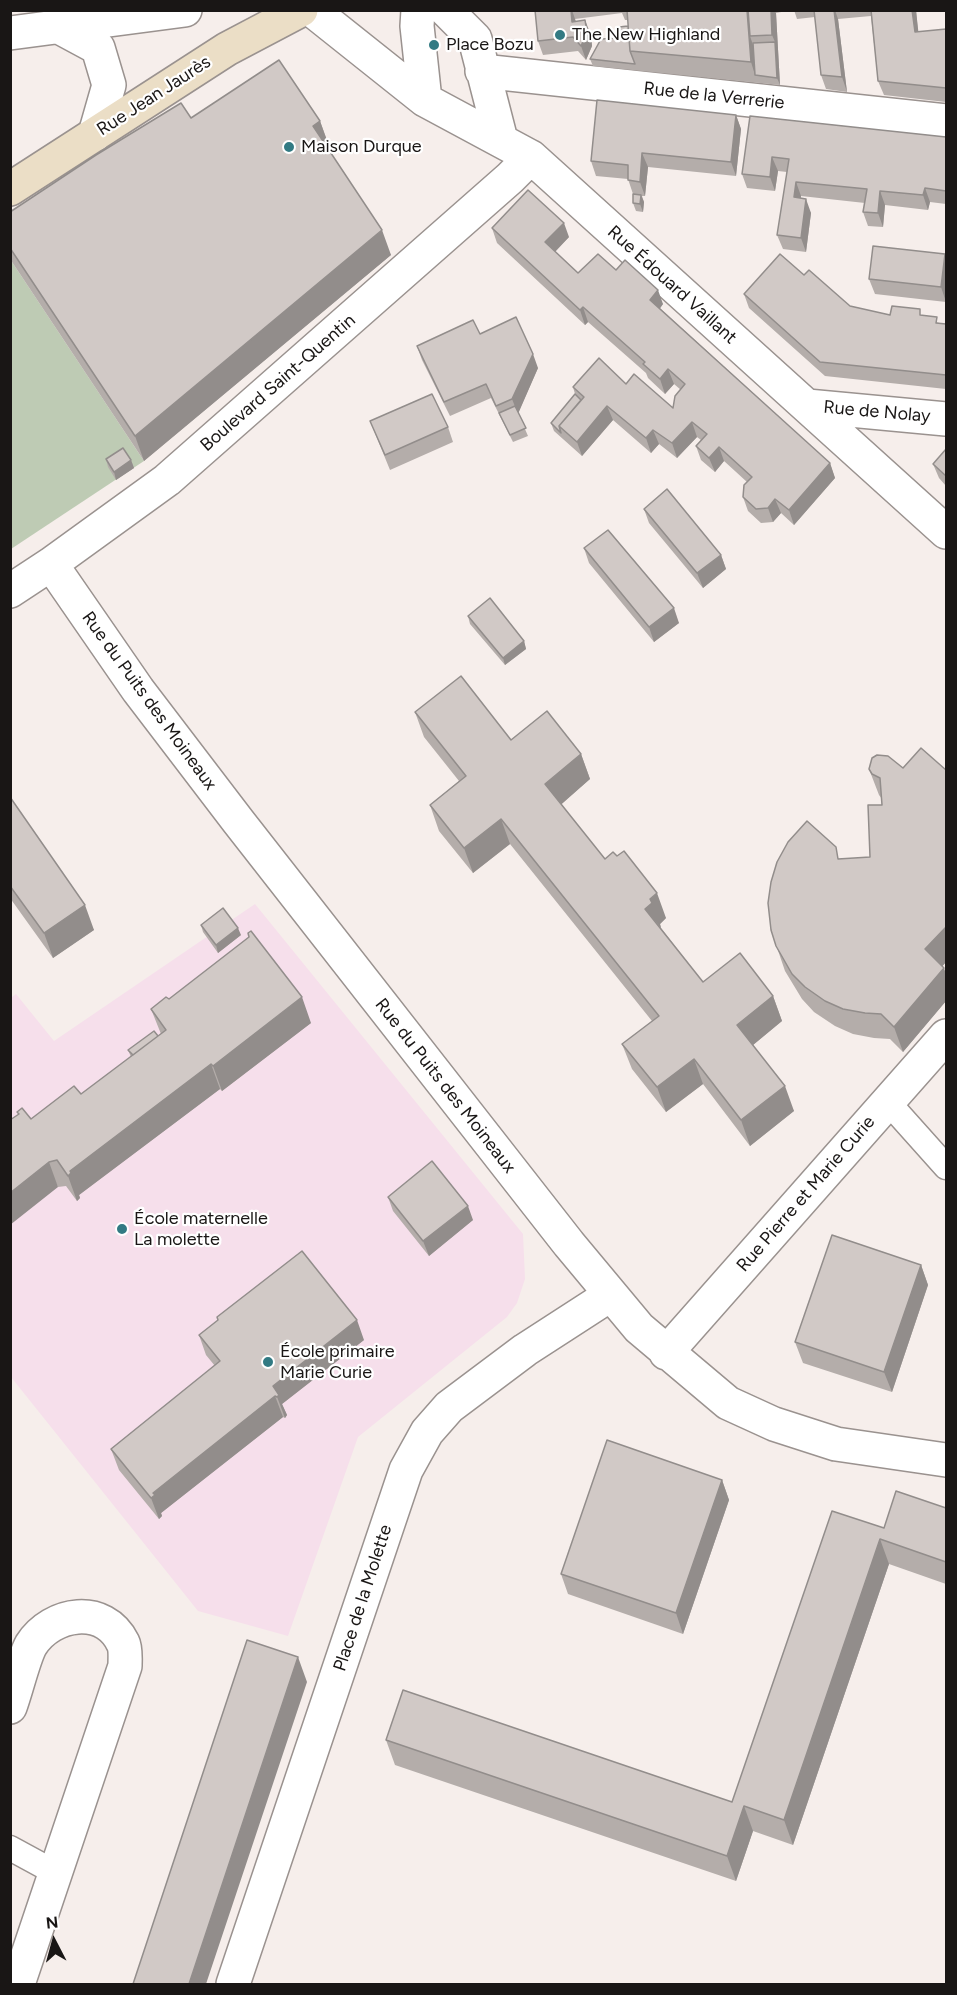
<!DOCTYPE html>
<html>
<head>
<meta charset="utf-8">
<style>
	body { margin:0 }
	#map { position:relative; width:957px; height:1995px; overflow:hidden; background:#f6eeeb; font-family:Figtree,sans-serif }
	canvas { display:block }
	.frame { position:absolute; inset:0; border:12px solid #191615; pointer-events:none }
	.north { position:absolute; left:24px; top:1911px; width:60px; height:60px; -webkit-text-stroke:4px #fff; paint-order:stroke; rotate:354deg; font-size:16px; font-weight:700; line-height:24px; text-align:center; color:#191615 }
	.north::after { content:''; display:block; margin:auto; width:21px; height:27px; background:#191615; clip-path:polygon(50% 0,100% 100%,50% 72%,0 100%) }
</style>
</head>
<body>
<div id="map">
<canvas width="957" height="1995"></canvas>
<div class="frame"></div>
<div class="north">N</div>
</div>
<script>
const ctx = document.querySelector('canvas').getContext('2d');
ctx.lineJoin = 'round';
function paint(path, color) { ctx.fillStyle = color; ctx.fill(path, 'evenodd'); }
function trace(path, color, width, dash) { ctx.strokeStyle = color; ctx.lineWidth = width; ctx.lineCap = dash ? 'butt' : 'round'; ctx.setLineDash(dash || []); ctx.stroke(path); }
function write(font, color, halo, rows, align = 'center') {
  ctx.font = font + ' Figtree,sans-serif'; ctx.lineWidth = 4.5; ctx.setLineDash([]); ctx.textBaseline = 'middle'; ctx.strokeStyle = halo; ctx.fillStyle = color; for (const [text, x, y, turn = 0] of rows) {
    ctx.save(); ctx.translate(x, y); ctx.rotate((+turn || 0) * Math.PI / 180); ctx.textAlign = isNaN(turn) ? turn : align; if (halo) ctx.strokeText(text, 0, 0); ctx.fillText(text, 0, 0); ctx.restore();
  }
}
const education = new Path2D(`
	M 255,904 L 523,1234 L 524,1256 L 525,1279 L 517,1303 L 507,1317 L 358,1437 L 288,1636 L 198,1611 L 11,1377 L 11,998 L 16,994 L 54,1041 Z`);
const green = new Path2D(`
	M 10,259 L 144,461 L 11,549 L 10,549 Z`);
const lane = new Path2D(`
	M 887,1101 L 946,1167
	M 10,1848 L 56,1873`);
const street = new Path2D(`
	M 312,10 L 425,100 L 531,157 L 946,532
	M 418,10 L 417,26 L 425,100
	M 446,10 L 475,39 L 501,140
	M 59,27 L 98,48 L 109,85 L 95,134
	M 10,33 L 185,10
	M 482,71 L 946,121
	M 807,406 L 946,419
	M 51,564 L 138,690 L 238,821 L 569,1244 L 639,1328 L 728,1403 L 774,1424 L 836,1444 L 946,1460
	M 10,591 L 51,564 L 167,480 L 510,178 L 531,157
	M 666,1353 L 946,1036
	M 10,1707 C 16,1691 24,1657 31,1645 C 52,1612 104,1604 123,1643 C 126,1649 125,1659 125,1666 L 18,1984
	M 233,1984 L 406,1470 L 427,1432 L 449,1407 L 525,1350 L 610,1295`);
const secondary = new Path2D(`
	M 10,189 L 227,49 L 301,10`);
const wall = new Path2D(`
	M 535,10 L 792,10 L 776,13 L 780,85 L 593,66 L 590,59 L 619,38 L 628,26 L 628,20 L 625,20 L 622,13 L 575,19 L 576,21 L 591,35 L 592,46 L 586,60 L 578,51 L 543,55 L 538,41 Z
	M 794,10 L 916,10 L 918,32 L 946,29 L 946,102 L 884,95 L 878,81 L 871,16 L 838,19 L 847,92 L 826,89 L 821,75 L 815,17 L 797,19 Z
	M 736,115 L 741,129 L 736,176 L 648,167 L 645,196 L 642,196 L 644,202 L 643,212 L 636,211 L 633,203 L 633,194 L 628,179 L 596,176 L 591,161 Z
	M 750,116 L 946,137 L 946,204 L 930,202 L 928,210 L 885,205 L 883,227 L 868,226 L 863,212 L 865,203 L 801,196 L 801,198 L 811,213 L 806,252 L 783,249 L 777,235 L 787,172 L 778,171 L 775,191 L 747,188 L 742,174 Z
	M 191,118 L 320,121 L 329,146 L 327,147 L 391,255 L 144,461 L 10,259 L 10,212 Z
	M 492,228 L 569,237 L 555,252 L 578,273 L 616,270 L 663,304 L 660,308 L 830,463 L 835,478 L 794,525 L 781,513 L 773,522 L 761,523 L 748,511 L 743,497 L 747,482 L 724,461 L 715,472 L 701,460 L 696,446 L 701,440 L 697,437 L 677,458 L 659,444 L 651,453 L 613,420 L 582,456 L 554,431 L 551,423 L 575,394 L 573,387 L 626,384 L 673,408 L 681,390 L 674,384 L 665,394 L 648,378 L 646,373 L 588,322 L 585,325 L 497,243 Z
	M 946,259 L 946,302 L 875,294 L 869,279 Z
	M 804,275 L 850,306 L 890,315 L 922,316 L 939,323 L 946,324 L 946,389 L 825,376 L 749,308 L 744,294 Z
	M 480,334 L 538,368 L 518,413 L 528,436 L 513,442 L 491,398 L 450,416 L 422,360 L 417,346 Z
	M 370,421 L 448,427 L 453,442 L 390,470 Z
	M 946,449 L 946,486 L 939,478 L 933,464 Z
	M 106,459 L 131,460 L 134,468 L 116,480 L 108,467 Z
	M 644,509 L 721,555 L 726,569 L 703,588 L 649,523 Z
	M 584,548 L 679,623 L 654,642 L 589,563 Z
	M 468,616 L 524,641 L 526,649 L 505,665 L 470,624 Z
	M 415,712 L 511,740 L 581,754 L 590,779 L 561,804 L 605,859 L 666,918 L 660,924 L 661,928 L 703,982 L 773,996 L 782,1021 L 753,1045 L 794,1111 L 750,1146 L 703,1084 L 666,1112 L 632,1069 L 622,1044 L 652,1021 L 510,844 L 473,873 L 439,831 L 430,805 L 459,781 L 424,737 Z
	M 903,768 L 946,770 L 946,962 L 942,966 L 946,974 L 946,1001 L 903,1052 L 890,1039 L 874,1038 L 853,1034 L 835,1026 L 814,1012 L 802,999 L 785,971 L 771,930 L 870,857 L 882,805 L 882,799 L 879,795 L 869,769 Z
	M 10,797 L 94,930 L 53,958 L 10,898 Z
	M 201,925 L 241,935 L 218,953 L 203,932 Z
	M 169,999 L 311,1023 L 222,1091 L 220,1089 L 79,1195 L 80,1198 L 77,1201 L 66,1186 L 58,1187 L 17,1112 L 31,1119 L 81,1094 L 131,1057 L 128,1050 L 161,1034 L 151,1009 Z
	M 388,1197 L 473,1220 L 429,1256 L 393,1211 Z
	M 921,1265 L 928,1285 L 892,1392 L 803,1363 L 795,1342 Z
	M 217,1317 L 364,1340 L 282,1404 L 287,1415 L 285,1418 L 283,1417 L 161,1513 L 162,1516 L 159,1519 L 119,1470 L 111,1449 L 215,1366 L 206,1355 L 199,1335 L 218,1321 Z
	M 722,1480 L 729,1500 L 683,1634 L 568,1594 L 561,1574 Z
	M 946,1508 L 946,1584 L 889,1564 L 793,1845 L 753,1831 L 736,1881 L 395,1765 L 386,1740 L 732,1802 L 884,1528 Z`);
const shadedWall = new Path2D(`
	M 571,10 L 572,10 L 575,19 L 578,36 L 572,22 Z
	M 747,10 L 752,10 L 750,36 L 755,51 L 755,75 L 751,62 Z
	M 771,10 L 774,10 L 776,13 L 780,85 L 777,78 L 775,42 L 772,35 Z
	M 834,10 L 835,10 L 838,19 L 847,92 L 842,77 Z
	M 912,10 L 916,10 L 920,47 L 915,32 Z
	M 585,20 L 591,35 L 592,46 L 586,60 L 581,46 Z
	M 736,115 L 741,129 L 736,176 L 731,162 Z
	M 320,121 L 329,146 L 322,151 L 313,126 Z
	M 642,153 L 648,167 L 645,196 L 640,182 Z
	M 772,157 L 778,171 L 775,191 L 770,177 Z
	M 796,182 L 801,196 L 799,212 L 794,197 Z
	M 925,188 L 930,202 L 928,210 L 923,195 Z
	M 880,191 L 885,205 L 883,227 L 878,213 Z
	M 641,195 L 644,202 L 643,212 L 640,204 Z
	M 806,199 L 811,213 L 806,252 L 801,238 Z
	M 564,223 L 569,237 L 550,257 L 545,242 Z
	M 382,230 L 391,255 L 144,461 L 135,436 Z
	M 945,254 L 946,259 L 946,302 L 941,287 Z
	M 658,290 L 663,304 L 656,314 L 650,300 Z
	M 583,307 L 588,322 L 585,325 L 580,310 Z
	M 533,354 L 538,368 L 518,414 L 512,399 Z
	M 668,369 L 674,384 L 665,394 L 660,379 Z
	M 607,406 L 613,420 L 582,456 L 577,442 Z
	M 692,422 L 697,437 L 677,458 L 672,443 Z
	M 653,430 L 659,444 L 651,453 L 646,438 Z
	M 719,447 L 724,461 L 715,472 L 709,458 Z
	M 131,460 L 134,468 L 116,480 L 114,472 Z
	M 830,463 L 835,478 L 794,525 L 789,510 Z
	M 775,499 L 781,513 L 773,522 L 768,508 Z
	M 721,555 L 726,569 L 703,588 L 697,573 Z
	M 674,608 L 679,623 L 654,642 L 649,627 Z
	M 524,641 L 526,649 L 505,665 L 503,658 Z
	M 581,754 L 590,779 L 555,810 L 545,784 Z
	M 501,819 L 510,844 L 473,873 L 464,848 Z
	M 657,893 L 666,918 L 660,924 L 661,928 L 645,909 L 650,899 Z
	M 85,905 L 94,930 L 53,958 L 44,933 Z
	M 946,927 L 946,962 L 935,975 L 925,949 Z
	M 238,928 L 241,935 L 218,953 L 216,945 Z
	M 944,968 L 946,974 L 946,1001 L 903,1052 L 894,1027 Z
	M 773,996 L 782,1021 L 747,1050 L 737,1025 Z
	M 302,997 L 311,1023 L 222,1091 L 213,1066 Z
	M 694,1059 L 703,1084 L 666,1112 L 657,1087 Z
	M 211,1064 L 220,1089 L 79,1195 L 80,1198 L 77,1201 L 68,1176 L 70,1171 Z
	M 785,1086 L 794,1111 L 750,1146 L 741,1120 Z
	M 49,1162 L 58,1187 L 10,1225 L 10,1193 Z
	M 468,1206 L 473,1220 L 429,1256 L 423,1241 Z
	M 921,1265 L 928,1285 L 892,1392 L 884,1372 Z
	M 357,1320 L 364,1340 L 282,1404 L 287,1415 L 285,1418 L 273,1386 Z
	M 275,1396 L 283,1417 L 161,1513 L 162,1516 L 159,1519 L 151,1498 L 153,1493 Z
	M 722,1480 L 729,1500 L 683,1634 L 676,1613 Z
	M 880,1539 L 889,1564 L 793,1845 L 784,1820 Z
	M 298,1657 L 307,1682 L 206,1984 L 189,1984 Z
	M 744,1806 L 753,1831 L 736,1881 L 727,1856 Z`);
const building = new Path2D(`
	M 535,10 L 571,10 L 572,22 L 585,20 L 587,32 L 581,46 L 573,37 L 538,41 Z
	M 627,10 L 747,10 L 751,62 L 630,51 Z
	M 748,10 L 771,10 L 772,35 L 750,36 Z
	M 814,10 L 834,10 L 842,77 L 821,75 Z
	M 871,10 L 912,10 L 915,32 L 946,29 L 946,88 L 878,81 Z
	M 628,26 L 630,51 L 635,64 L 590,59 L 601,39 L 619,38 L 619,27 Z
	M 775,42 L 777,78 L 755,75 L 753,43 Z
	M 279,60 L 320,121 L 313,126 L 382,230 L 135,436 L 10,248 L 10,212 L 96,155 L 181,103 L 191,118 Z
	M 597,100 L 736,115 L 731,162 L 642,153 L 640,182 L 628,180 L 628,165 L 591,161 Z
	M 750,116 L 946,137 L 946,191 L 925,188 L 923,195 L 880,191 L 878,213 L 863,212 L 867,189 L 796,182 L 794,197 L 806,199 L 801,238 L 777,235 L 789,159 L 772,157 L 770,177 L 742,174 Z
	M 528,190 L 564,223 L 545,242 L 578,273 L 598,254 L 616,270 L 625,260 L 658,290 L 650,300 L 830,463 L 789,510 L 775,499 L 768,508 L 756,509 L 743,497 L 744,485 L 752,477 L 719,447 L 709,458 L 696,446 L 707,434 L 692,422 L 672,443 L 653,430 L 646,438 L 607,406 L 577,442 L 559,426 L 584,397 L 573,387 L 599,358 L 626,384 L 634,374 L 673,408 L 675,396 L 685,384 L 668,369 L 660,379 L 643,364 L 645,362 L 583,307 L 580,310 L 492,228 Z
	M 633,194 L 641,195 L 640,204 L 633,203 Z
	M 873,246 L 945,254 L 941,287 L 869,279 Z
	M 780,254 L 804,275 L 809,270 L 850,306 L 890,315 L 892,306 L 920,309 L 920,315 L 937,317 L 936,323 L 946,324 L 946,375 L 820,362 L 744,294 Z
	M 516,317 L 533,354 L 512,399 L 496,406 L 486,384 L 444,402 L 417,346 L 473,320 L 480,334 Z
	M 432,394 L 448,427 L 385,455 L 370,421 Z
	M 575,394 L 581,400 L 559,426 L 561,433 L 551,423 Z
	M 515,406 L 526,428 L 510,435 L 499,413 Z
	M 123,448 L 131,460 L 114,472 L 106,459 Z
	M 946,449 L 946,476 L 933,464 Z
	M 667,489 L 721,555 L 697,573 L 644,509 Z
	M 608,530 L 674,608 L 649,627 L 584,548 Z
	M 490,598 L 524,641 L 503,658 L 468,616 Z
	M 461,676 L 511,740 L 547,711 L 581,754 L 545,784 L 605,859 L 613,852 L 617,856 L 624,851 L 657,893 L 650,899 L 652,903 L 645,909 L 703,982 L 740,953 L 773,996 L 737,1025 L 785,1086 L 741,1120 L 694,1059 L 657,1087 L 622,1044 L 659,1016 L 501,819 L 464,848 L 430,805 L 466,776 L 415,712 Z
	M 921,748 L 946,770 L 946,927 L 925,949 L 944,968 L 894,1027 L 881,1014 L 865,1013 L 843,1009 L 825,1001 L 805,987 L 792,974 L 776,946 L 771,930 L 768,903 L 771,882 L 777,862 L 788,842 L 807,821 L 836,847 L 838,859 L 870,857 L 868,805 L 882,805 L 880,778 L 872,774 L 869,769 L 872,758 L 877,755 L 888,756 L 903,768 Z
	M 10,797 L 85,905 L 44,933 L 10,886 Z
	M 223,908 L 238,928 L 216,945 L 201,925 Z
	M 251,931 L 302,997 L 213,1066 L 211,1064 L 70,1171 L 71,1173 L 68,1176 L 57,1160 L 49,1162 L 10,1193 L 10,1120 L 19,1114 L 17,1112 L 22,1108 L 31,1119 L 74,1086 L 81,1094 L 166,1030 L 151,1009 L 166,997 L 169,999 L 249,937 L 248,933 Z
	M 154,1031 L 158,1036 L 133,1055 L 128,1050 Z
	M 432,1161 L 468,1206 L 423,1241 L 388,1197 Z
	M 832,1235 L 921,1265 L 884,1372 L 795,1342 Z
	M 302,1251 L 357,1320 L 273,1386 L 279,1395 L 277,1397 L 275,1396 L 153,1493 L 155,1495 L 151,1498 L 111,1449 L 220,1361 L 199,1335 L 218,1320 L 217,1317 Z
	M 607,1440 L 722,1480 L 676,1613 L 561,1574 Z
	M 896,1491 L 946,1508 L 946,1562 L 880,1539 L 784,1820 L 744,1806 L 727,1856 L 386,1740 L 403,1690 L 732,1802 L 832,1511 L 884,1528 Z
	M 247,1640 L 298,1657 L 189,1984 L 133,1984 Z`);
const markers = [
	[560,35,6,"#327a83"],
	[434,45,6,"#327a83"],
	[289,147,6,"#327a83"],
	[122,1229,6,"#327a83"],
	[268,1362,6,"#327a83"]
];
const poiNames = [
	["The New Highland",572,35],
	["Place Bozu",446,45],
	["Maison Durque",301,147],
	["École maternelle",134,1219],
	["La molette",134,1240],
	["École primaire",280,1352],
	["Marie Curie",280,1373]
];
const streetNames = [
	["Rue Jean Jaurès",154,96,-33],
	["Rue de la Verrerie",714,96,6],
	["Rue Édouard Vaillant",672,285,42],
	["Boulevard Saint-Quentin",278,383,-41],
	["Rue de Nolay",877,412,5],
	["Rue du Puits des Moineaux",149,701,54],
	["Rue du Puits des Moineaux",445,1086,52],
	["Rue Pierre et Marie Curie",806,1194,-49],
	["Place de la Molette",363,1598,-72]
];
paint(education, '#f6dfeb');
paint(green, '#becbb4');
trace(lane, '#9a928f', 27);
trace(street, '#9a928f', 36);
trace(secondary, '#9a928f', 36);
trace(lane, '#fff', 24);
trace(street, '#fff', 33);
trace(secondary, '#ebdec6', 33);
paint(wall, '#b4adaa');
paint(shadedWall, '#928d8b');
paint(building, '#d1c9c6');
trace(building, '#928d8b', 1.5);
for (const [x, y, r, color] of markers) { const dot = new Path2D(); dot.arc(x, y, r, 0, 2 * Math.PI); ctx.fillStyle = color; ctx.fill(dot); trace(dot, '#fff', 2); }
write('18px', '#191615', '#fff', poiNames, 'left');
write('18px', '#191615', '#fff', streetNames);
</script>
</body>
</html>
